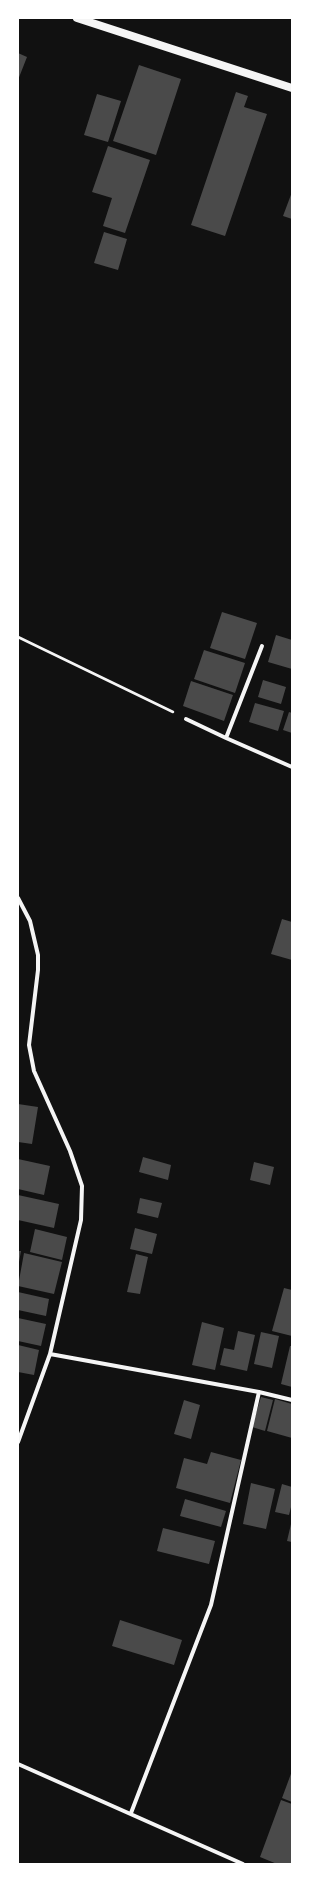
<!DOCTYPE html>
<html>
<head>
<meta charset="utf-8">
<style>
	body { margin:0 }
	#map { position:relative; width:310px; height:1882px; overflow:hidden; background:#111; font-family:"Fira Sans",sans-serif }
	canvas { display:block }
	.frame { position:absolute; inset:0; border:19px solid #fff; pointer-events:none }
</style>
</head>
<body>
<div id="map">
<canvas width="310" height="1882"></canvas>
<div class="frame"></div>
</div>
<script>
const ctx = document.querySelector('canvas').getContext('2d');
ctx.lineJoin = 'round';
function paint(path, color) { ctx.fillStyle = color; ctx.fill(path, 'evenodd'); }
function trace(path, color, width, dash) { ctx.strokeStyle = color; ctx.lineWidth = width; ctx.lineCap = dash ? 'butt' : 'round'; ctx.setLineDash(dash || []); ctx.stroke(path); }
const building = new Path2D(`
	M 18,53 L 27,57 L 18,80 Z
	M 139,65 L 181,79 L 156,155 L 113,141 Z
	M 236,92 L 248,96 L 244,107 L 267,114 L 225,236 L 191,225 Z
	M 97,94 L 121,101 L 108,142 L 84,135 Z
	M 108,146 L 150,160 L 125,233 L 103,226 L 112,198 L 92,192 Z
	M 292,192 L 292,219 L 283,216 Z
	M 104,232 L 127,239 L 118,270 L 94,263 Z
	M 222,612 L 257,623 L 245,659 L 210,648 Z
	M 276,635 L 292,640 L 292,669 L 268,662 Z
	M 204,650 L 245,663 L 235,693 L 194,679 Z
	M 263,680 L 286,687 L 281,704 L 258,697 Z
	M 191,681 L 233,695 L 224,721 L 183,706 Z
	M 255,703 L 284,711 L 278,731 L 249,722 Z
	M 289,712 L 292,713 L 292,733 L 283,730 Z
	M 282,919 L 292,922 L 292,960 L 271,954 Z
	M 18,1104 L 38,1107 L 32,1144 L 18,1142 Z
	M 143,1157 L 171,1165 L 168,1180 L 139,1172 Z
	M 18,1159 L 50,1166 L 44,1195 L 18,1189 Z
	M 254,1162 L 274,1167 L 270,1185 L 250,1180 Z
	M 18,1195 L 59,1204 L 54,1228 L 18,1220 Z
	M 140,1198 L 162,1203 L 158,1218 L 137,1213 Z
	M 135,1228 L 157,1234 L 152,1254 L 130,1249 Z
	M 35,1229 L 67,1237 L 62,1260 L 30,1252 Z
	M 18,1251 L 21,1251 L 19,1262 L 18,1262 Z
	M 24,1253 L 62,1262 L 54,1294 L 18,1286 Z
	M 136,1254 L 148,1257 L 140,1294 L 127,1292 Z
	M 284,1288 L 292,1290 L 292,1336 L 272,1331 Z
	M 18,1292 L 49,1299 L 46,1316 L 18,1310 Z
	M 18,1318 L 46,1324 L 41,1346 L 18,1341 Z
	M 202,1322 L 224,1328 L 215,1370 L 192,1365 Z
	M 238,1331 L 255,1335 L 247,1371 L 220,1365 L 224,1348 L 234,1350 Z
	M 261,1332 L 279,1336 L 272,1368 L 254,1364 Z
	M 18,1345 L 39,1350 L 34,1375 L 18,1372 Z
	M 290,1346 L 292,1346 L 292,1387 L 281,1384 Z
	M 261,1397 L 273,1400 L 265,1431 L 252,1427 Z
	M 275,1399 L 292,1404 L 292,1438 L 267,1431 Z
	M 184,1400 L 200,1405 L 191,1439 L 174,1434 Z
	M 211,1452 L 241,1460 L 230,1503 L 176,1488 L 184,1458 L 207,1464 Z
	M 251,1483 L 275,1489 L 266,1529 L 243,1524 Z
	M 282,1484 L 292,1487 L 292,1503 L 289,1515 L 275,1512 Z
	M 185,1499 L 226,1511 L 221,1527 L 180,1516 Z
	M 291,1524 L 292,1524 L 292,1542 L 287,1541 Z
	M 163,1528 L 215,1541 L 209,1564 L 157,1551 Z
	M 120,1620 L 182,1640 L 174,1665 L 112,1646 Z
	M 292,1771 L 292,1802 L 282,1798 Z
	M 281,1800 L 292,1804 L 292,1864 L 277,1864 L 260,1857 Z`);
const path = new Path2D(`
	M 18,637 L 173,712`);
const minor = new Path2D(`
	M 186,719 L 226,738 L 292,767
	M 226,738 L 262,646
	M 18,898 L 30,921 L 38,955 L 38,970 L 29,1045 L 34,1071 L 70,1151 L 82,1186 L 81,1220 L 50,1354 L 18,1442
	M 50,1354 L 259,1392 L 292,1400
	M 18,1764 L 243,1864
	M 131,1813 L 211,1605 L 259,1392`);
const secondary = new Path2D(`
	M 77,18 L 292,88`);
paint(building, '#4a4a4a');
trace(path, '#f5f5f5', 2.5);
trace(minor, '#f5f5f5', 4);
trace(secondary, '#f5f5f5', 8);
</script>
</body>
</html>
